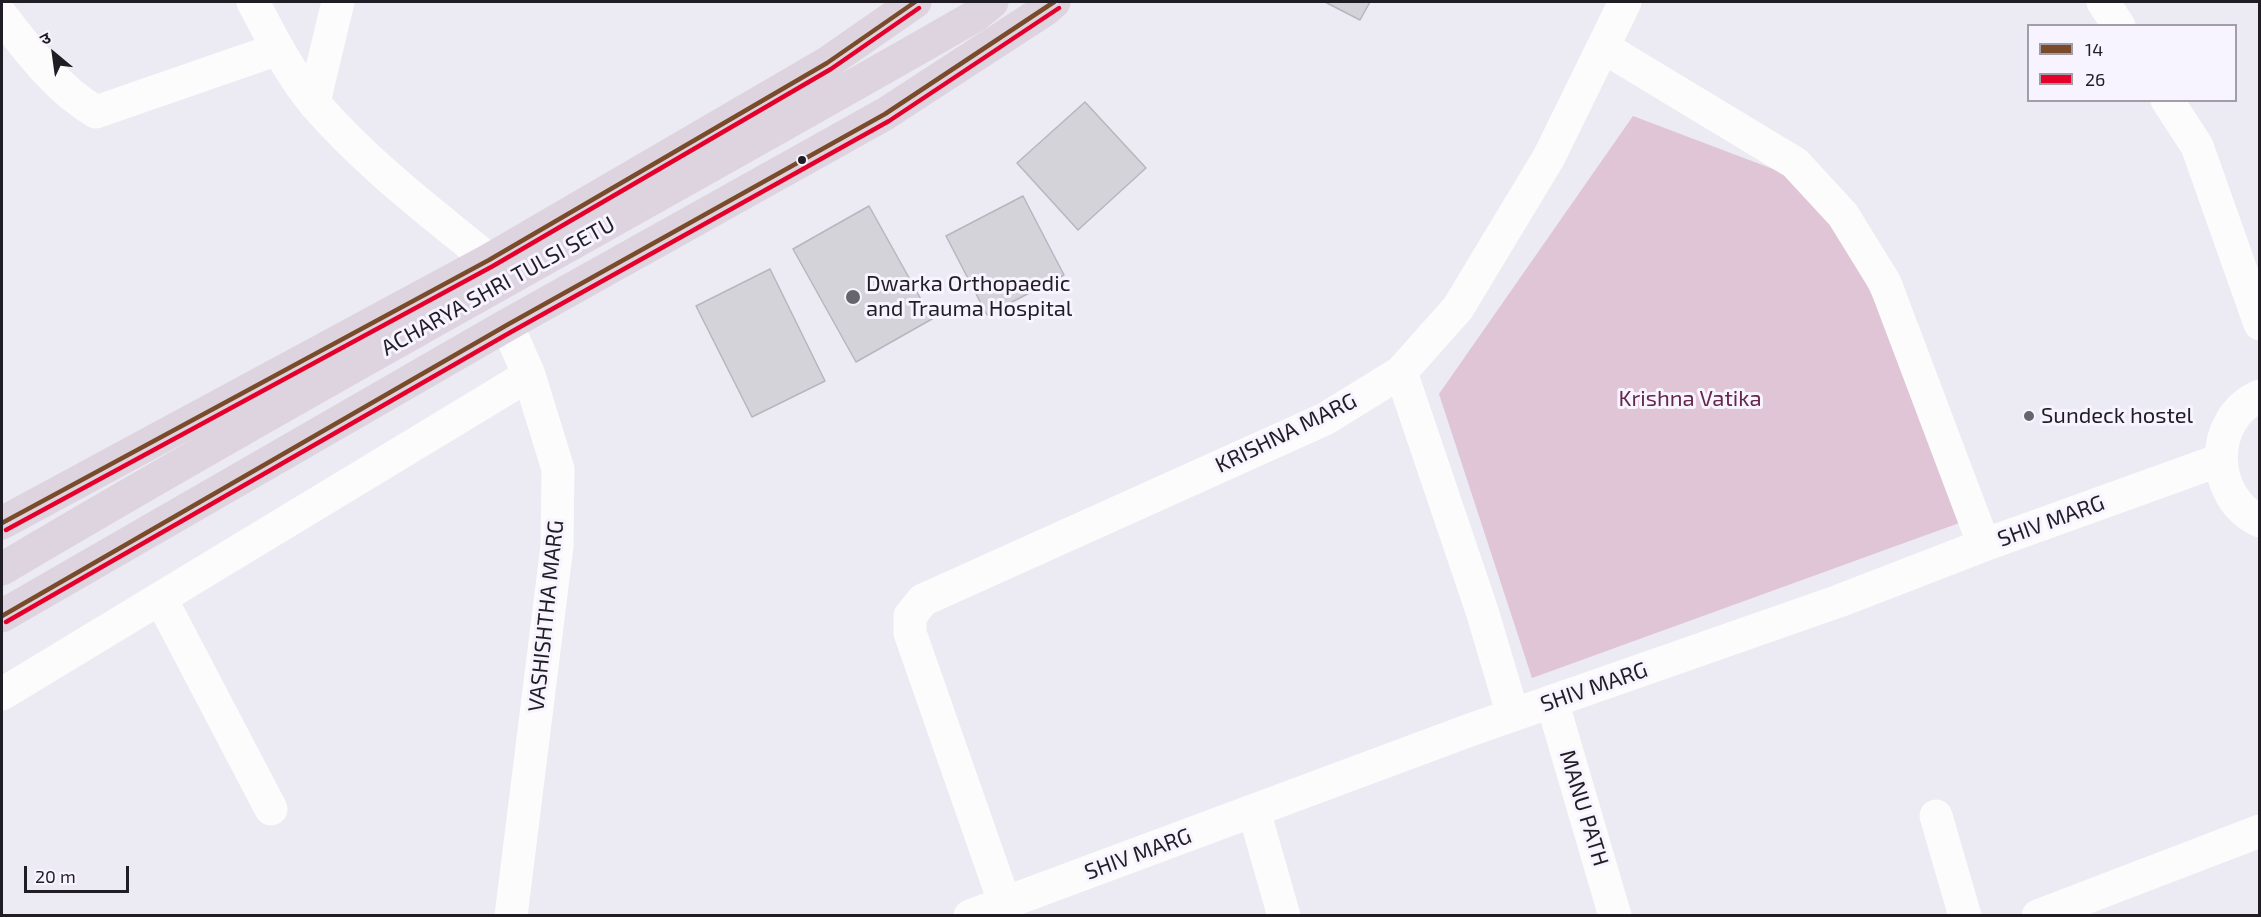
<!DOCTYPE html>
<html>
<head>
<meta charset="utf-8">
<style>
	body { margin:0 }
	#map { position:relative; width:2261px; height:917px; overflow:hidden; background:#eceaf3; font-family:"Exo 2","Noto Sans Devanagari",sans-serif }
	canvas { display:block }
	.frame { position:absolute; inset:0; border:3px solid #201e24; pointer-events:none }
	.legend { position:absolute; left:2027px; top:24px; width:210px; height:78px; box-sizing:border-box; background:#f8f4ff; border:2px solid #a29ea7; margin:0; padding:8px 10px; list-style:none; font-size:18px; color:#201e24 }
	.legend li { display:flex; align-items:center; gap:12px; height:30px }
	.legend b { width:30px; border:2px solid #a29ea7 }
	.north { position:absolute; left:24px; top:24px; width:60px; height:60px; -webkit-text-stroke:4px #f8f4ff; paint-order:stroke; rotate:331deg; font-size:16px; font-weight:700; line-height:24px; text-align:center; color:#201e24 }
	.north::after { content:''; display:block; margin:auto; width:21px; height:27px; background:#201e24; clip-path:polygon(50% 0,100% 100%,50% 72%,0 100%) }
	.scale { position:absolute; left:24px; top:866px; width:105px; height:27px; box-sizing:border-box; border:3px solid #201e24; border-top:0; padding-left:8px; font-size:18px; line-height:21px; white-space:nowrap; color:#201e24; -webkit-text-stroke:4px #f8f4ff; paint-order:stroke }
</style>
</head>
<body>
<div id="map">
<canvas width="2261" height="917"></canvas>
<div class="frame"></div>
<ul class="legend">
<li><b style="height:8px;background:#7a4b2a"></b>14</li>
<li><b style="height:8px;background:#e4002b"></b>26</li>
</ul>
<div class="north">उ</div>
<div class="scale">20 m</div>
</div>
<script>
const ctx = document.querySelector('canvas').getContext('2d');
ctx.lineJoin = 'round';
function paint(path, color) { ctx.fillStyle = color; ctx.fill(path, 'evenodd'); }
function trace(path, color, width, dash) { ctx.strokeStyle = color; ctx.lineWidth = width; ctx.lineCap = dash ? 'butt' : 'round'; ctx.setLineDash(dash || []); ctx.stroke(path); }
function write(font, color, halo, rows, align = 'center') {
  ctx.font = font + ' "Exo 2",sans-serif'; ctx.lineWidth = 6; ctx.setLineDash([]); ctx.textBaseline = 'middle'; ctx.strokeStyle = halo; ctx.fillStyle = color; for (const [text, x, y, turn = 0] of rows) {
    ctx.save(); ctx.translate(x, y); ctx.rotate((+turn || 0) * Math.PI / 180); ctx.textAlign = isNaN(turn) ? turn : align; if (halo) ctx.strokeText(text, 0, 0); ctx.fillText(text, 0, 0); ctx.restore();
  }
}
const green = new Path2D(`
	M 1633,116 L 1794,177 L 1846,240 L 1881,315 L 1962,522 L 1532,678 L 1439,394 Z`);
const building = new Path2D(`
	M 1325,2 L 1370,2 L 1360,20 Z
	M 1085,102 L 1146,168 L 1078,230 L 1017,163 Z
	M 1023,196 L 1064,275 L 987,315 L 946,236 Z
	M 869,206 L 932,319 L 856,362 L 793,249 Z
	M 770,269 L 825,381 L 752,417 L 696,306 Z`);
const minor = new Path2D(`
	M 253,2 C 271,36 290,74 315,104 C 366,163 428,210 489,260
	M 2103,2 L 2119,26
	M 2,16 C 29,51 57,89 96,112 L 278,49
	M 1603,47 L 1795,163 L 1843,215 L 1885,283 L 1984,545
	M 2167,100 L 2197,146 L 2260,324
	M 314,102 L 338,2
	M 507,325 L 529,375 L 558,469 L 557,546 L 511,916
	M 1401,372 L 1482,611 L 1513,715
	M 2260,396 C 2207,419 2210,498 2260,521
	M 161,599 L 271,809
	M 2,694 L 529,375
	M 1552,701 L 1615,916
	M 1254,811 L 1284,916
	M 1936,816 L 1965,916
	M 1005,904 L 910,633 L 910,616 L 923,600 L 1325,419 L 1401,372 L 1458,308 L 1549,157 L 1625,2
	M 970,916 L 1470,730 L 1839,601 L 1984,545 L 2220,460
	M 2038,916 L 2260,831`);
const highway = new Path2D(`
	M 2,523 L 489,260 L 827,63 L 915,2
	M 2,569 C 323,379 651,202 975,16 L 992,2
	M 2,616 L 507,325 L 885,114 L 1045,10 L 1054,2`);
const bus1 = new Path2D(`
	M 2,523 L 489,260 L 827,63 L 915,2
	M 2,616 L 507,325 L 885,114 L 1054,2`);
const bus2 = new Path2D(`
	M 6,530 L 493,266 L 831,69 L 919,8
	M 6,622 L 511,332 L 889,121 L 1059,8`);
const markers = [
	[802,160,5,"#201e24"],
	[853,297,8,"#67656c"],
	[2029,416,6,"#67656c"]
];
const poiNames = [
	["Dwarka Orthopaedic",866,284],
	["and Trauma Hospital",866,309],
	["Sundeck hostel",2041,416]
];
const streetNames = [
	["ACHARYA SHRI TULSI SETU",498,286,-29],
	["KRISHNA MARG",1286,433,-26],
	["SHIV MARG",2051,521,-20],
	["VASHISHTHA MARG",546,616,-84],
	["SHIV MARG",1594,687,-19],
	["MANU PATH",1584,808,73],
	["SHIV MARG",1138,854,-20]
];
const parkNames = [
	["Krishna Vatika",1690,399]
];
paint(green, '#e0c5d6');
paint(building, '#d4d3da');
trace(building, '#b7b6be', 1.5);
trace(minor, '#fcfcfd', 33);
trace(highway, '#ddd4df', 33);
trace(bus1, '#7a4b2a', 4.5);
trace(bus2, '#e4002b', 4.5);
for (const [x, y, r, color] of markers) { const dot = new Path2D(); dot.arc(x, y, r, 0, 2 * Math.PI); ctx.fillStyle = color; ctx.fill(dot); trace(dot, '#f8f4ff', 2); }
write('22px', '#201e24', '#f8f4ff', poiNames, 'left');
write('22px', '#201e24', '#f8f4ff', streetNames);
write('22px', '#64274a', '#f8f4ff', parkNames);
</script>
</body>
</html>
